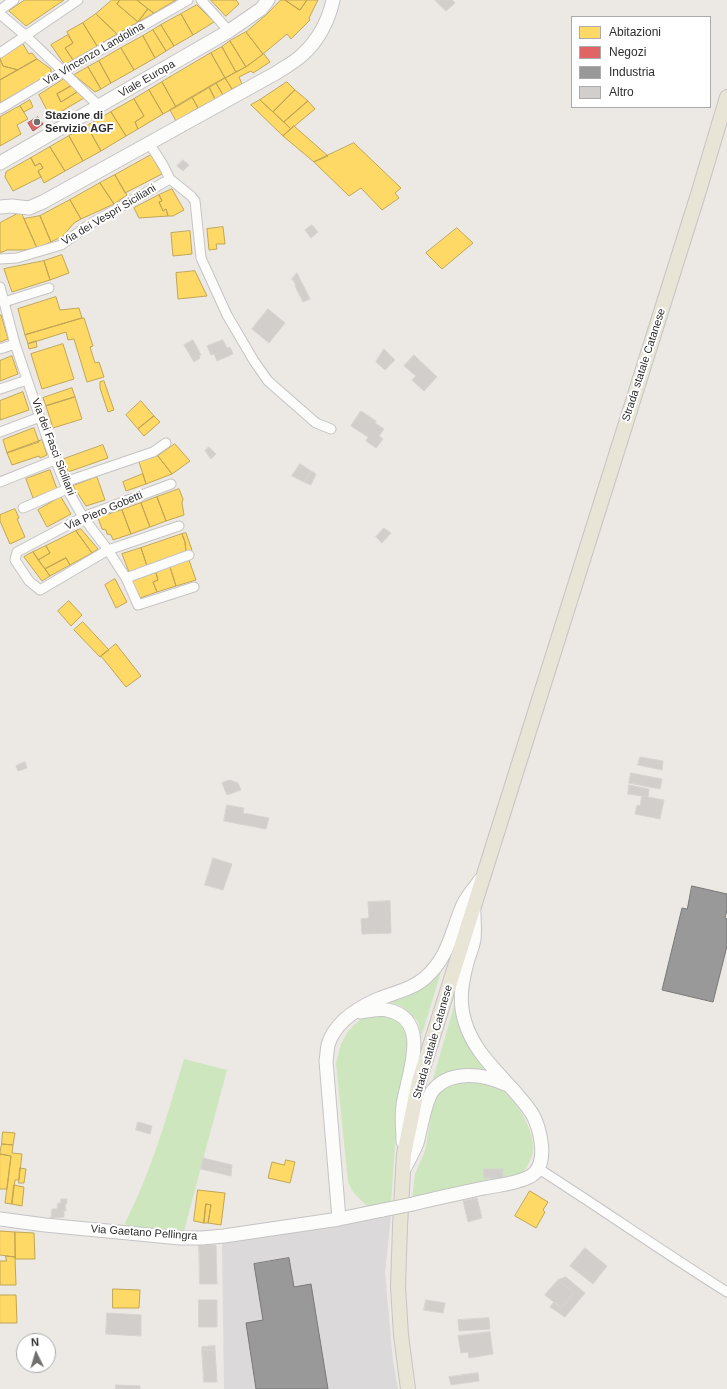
<!DOCTYPE html>
<html>
<head>
<meta charset="utf-8">
<style>
	body { margin:0 }
	#map { position:relative; width:727px; height:1389px; overflow:hidden; background:#ece8e4; font-family:Arial,sans-serif }
	canvas { display:block }
	.legend { position:absolute; left:571px; top:16px; width:140px; height:92px; box-sizing:border-box; background:#fff; border:1px solid #ababab; margin:0; padding:5px 7px; list-style:none; font-size:12px; color:#2e2e2e }
	.legend li { display:flex; align-items:center; gap:8px; height:20px }
	.legend b { width:20px; border:1px solid #ababab }
	.north { position:absolute; left:16px; top:1333px; width:40px; height:40px; box-sizing:border-box; background:#fff; border:1px solid #ababab; border-radius:50%; rotate:355deg; font-size:11px; font-weight:700; line-height:16px; text-align:center; color:#2e2e2e }
	.north::after { content:''; display:block; margin:auto; width:14px; height:18px; background:#706f6e; clip-path:polygon(50% 0,100% 100%,50% 72%,0 100%) }
</style>
</head>
<body>
<div id="map">
<canvas width="727" height="1389"></canvas>
<ul class="legend">
<li><b style="height:11px;background:#ffd966"></b>Abitazioni</li>
<li><b style="height:11px;background:#e06666"></b>Negozi</li>
<li><b style="height:11px;background:#999"></b>Industria</li>
<li><b style="height:11px;background:#d1cecb"></b>Altro</li>
</ul>
<div class="north">N</div>
</div>
<script>
const ctx = document.querySelector('canvas').getContext('2d');
ctx.lineJoin = 'round';
function paint(path, color) { ctx.fillStyle = color; ctx.fill(path, 'evenodd'); }
function trace(path, color, width, dash) { ctx.strokeStyle = color; ctx.lineWidth = width; ctx.lineCap = dash ? 'butt' : 'round'; ctx.setLineDash(dash || []); ctx.stroke(path); }
function write(font, color, halo, rows, align = 'center') {
  ctx.font = font + ' Arial,sans-serif'; ctx.lineWidth = 4; ctx.setLineDash([]); ctx.textBaseline = 'middle'; ctx.strokeStyle = halo; ctx.fillStyle = color; for (const [text, x, y, turn = 0] of rows) {
    ctx.save(); ctx.translate(x, y); ctx.rotate((+turn || 0) * Math.PI / 180); ctx.textAlign = isNaN(turn) ? turn : align; if (halo) ctx.strokeText(text, 0, 0); ctx.fillText(text, 0, 0); ctx.restore();
  }
}
const industrial = new Path2D(`
	M 391,1216 L 385,1272 L 393,1361 L 398,1389 L 224,1389 L 222,1241 L 341,1225 Z`);
const green = new Path2D(`
	M 440,971 L 441,972 L 422,1034 L 421,1034 L 418,1022 L 414,1017 L 401,1006 L 388,1002 Z
	M 455,1002 L 457,1002 L 487,1069 L 461,1070 L 432,1083 Z
	M 378,1013 L 402,1020 L 410,1042 L 398,1100 L 391,1204 L 370,1209 L 353,1192 L 348,1182 L 336,1063 L 341,1044 L 347,1033 L 354,1025 L 364,1017 Z
	M 184,1059 L 227,1070 L 184,1231 L 127,1226 L 125,1223 C 152,1170 167,1116 184,1059 Z
	M 465,1079 C 474,1081 492,1082 498,1087 C 515,1098 530,1123 533,1143 C 535,1155 527,1168 520,1176 L 412,1200 L 415,1174 L 425,1151 L 434,1099 C 442,1088 453,1084 465,1079 Z`);
const homes = new Path2D(`
	M 25,0 L 64,0 L 26,26 L 9,11 Z
	M 112,0 L 120,0 L 117,4 L 138,22 L 117,34 L 96,14 Z
	M 120,0 L 137,0 L 148,9 L 138,22 L 117,4 Z
	M 137,0 L 176,0 L 154,13 Z
	M 211,0 L 236,0 L 239,4 L 226,16 Z
	M 281,0 L 285,0 L 300,10 L 307,0 L 318,0 L 309,18 L 310,20 L 291,39 L 287,34 L 263,54 L 246,32 L 266,15 Z
	M 285,0 L 307,0 L 300,10 Z
	M 197,5 L 214,22 L 193,35 L 181,14 Z
	M 148,9 L 154,13 L 138,22 Z
	M 96,14 L 117,34 L 97,46 L 83,23 Z
	M 181,14 L 193,35 L 174,46 L 161,25 Z
	M 83,23 L 97,46 L 73,60 L 65,48 L 73,43 L 67,32 Z
	M 161,25 L 174,46 L 166,51 L 153,30 Z
	M 153,30 L 166,51 L 155,58 L 143,36 Z
	M 246,32 L 263,54 L 246,67 L 230,41 Z
	M 68,35 L 73,43 L 65,48 L 73,60 L 65,65 L 51,45 Z
	M 143,36 L 155,58 L 134,70 L 121,48 Z
	M 230,41 L 246,67 L 236,72 L 222,47 Z
	M 23,44 L 29,54 L 32,53 L 37,59 L 18,70 L 3,66 L 0,59 Z
	M 222,47 L 236,72 L 225,78 L 211,53 Z
	M 121,48 L 134,70 L 111,83 L 99,61 Z
	M 211,53 L 225,78 L 176,107 L 162,82 Z
	M 264,54 L 270,62 L 253,73 L 251,71 L 239,77 L 242,84 L 232,89 L 225,78 L 247,66 Z
	M 0,59 L 3,66 L 18,70 L 0,80 Z
	M 37,59 L 51,69 L 51,73 L 0,103 L 0,80 Z
	M 99,61 L 111,83 L 101,89 L 88,67 Z
	M 88,67 L 101,89 L 95,92 L 74,75 Z
	M 225,78 L 232,89 L 223,95 L 216,83 Z
	M 64,79 L 71,86 L 57,94 L 61,102 L 77,92 L 84,98 L 57,114 L 56,113 L 50,116 L 39,95 Z
	M 162,82 L 176,107 L 163,114 L 149,90 Z
	M 287,82 L 295,90 L 273,112 L 260,100 Z
	M 216,83 L 223,95 L 215,99 L 209,87 Z
	M 71,86 L 77,92 L 61,102 L 57,94 Z
	M 209,87 L 215,99 L 198,108 L 192,97 Z
	M 149,90 L 163,114 L 138,129 L 135,122 L 144,116 L 134,99 Z
	M 295,90 L 308,101 L 284,122 L 273,112 Z
	M 192,97 L 198,108 L 176,121 L 170,110 Z
	M 134,99 L 144,116 L 135,122 L 138,129 L 126,136 L 111,112 Z
	M 30,100 L 33,107 L 24,112 L 20,106 Z
	M 260,100 L 273,112 L 291,129 L 283,136 L 251,105 Z
	M 308,101 L 315,109 L 291,129 L 284,122 Z
	M 20,106 L 28,119 L 17,125 L 21,134 L 0,146 L 0,117 Z
	M 111,112 L 126,136 L 101,151 L 87,126 Z
	M 87,126 L 101,151 L 83,161 L 69,136 Z
	M 294,126 L 328,156 L 314,162 L 283,136 Z
	M 69,136 L 83,161 L 65,171 L 50,147 Z
	M 354,143 L 401,188 L 395,193 L 399,198 L 382,210 L 361,188 L 349,196 L 314,162 Z
	M 50,147 L 65,171 L 44,183 L 38,171 L 43,168 L 40,163 L 35,166 L 31,158 Z
	M 151,155 L 162,174 L 125,193 L 115,175 Z
	M 31,158 L 35,166 L 40,163 L 43,168 L 38,171 L 41,177 L 13,191 L 5,177 L 6,172 Z
	M 115,175 L 127,195 L 114,204 L 100,183 Z
	M 100,183 L 114,204 L 81,219 L 70,200 Z
	M 172,189 L 184,210 L 173,216 L 168,216 L 166,209 L 163,211 L 159,202 L 162,201 L 159,195 Z
	M 159,195 L 162,201 L 159,202 L 163,211 L 166,209 L 168,216 L 139,218 L 134,208 Z
	M 70,200 L 81,219 L 74,223 L 63,236 L 51,242 L 40,216 Z
	M 21,212 L 37,248 L 24,250 L 7,250 L 0,253 L 0,223 Z
	M 40,216 L 51,242 L 37,248 L 24,219 Z
	M 223,227 L 225,244 L 216,244 L 217,249 L 209,250 L 207,229 Z
	M 457,228 L 473,243 L 442,269 L 426,253 Z
	M 190,231 L 192,254 L 173,256 L 171,233 Z
	M 62,255 L 69,273 L 50,280 L 44,261 Z
	M 44,261 L 50,280 L 12,292 L 4,269 Z
	M 195,271 L 207,296 L 178,299 L 176,273 Z
	M 56,297 L 60,310 L 79,308 L 82,318 L 25,335 L 18,309 Z
	M 0,315 L 1,315 L 8,339 L 0,342 Z
	M 82,318 L 84,318 L 93,346 L 90,347 L 95,363 L 99,362 L 104,377 L 87,382 L 74,339 L 68,340 L 66,332 L 28,344 L 25,335 Z
	M 36,341 L 37,347 L 29,349 L 28,344 Z
	M 63,344 L 74,379 L 42,389 L 31,354 Z
	M 12,356 L 18,374 L 0,381 L 0,361 Z
	M 104,381 L 114,410 L 108,412 L 100,388 L 100,382 Z
	M 72,388 L 75,397 L 46,406 L 43,398 Z
	M 23,392 L 29,410 L 0,420 L 0,401 Z
	M 75,397 L 82,419 L 53,428 L 46,406 Z
	M 141,401 L 154,416 L 138,429 L 126,415 Z
	M 154,416 L 160,422 L 144,436 L 138,429 Z
	M 34,428 L 39,442 L 7,453 L 3,440 Z
	M 42,440 L 47,455 L 40,458 L 39,456 L 12,465 L 7,453 Z
	M 175,444 L 190,461 L 172,474 L 158,456 Z
	M 103,445 L 108,458 L 68,472 L 64,459 Z
	M 158,456 L 172,474 L 146,484 L 139,462 Z
	M 50,470 L 57,489 L 33,498 L 26,479 Z
	M 143,474 L 146,484 L 126,491 L 123,482 Z
	M 97,477 L 105,500 L 86,506 L 73,486 Z
	M 179,489 L 183,499 L 182,503 L 184,515 L 166,521 L 157,497 Z
	M 61,497 L 71,514 L 47,527 L 38,510 Z
	M 157,497 L 166,521 L 150,527 L 141,503 Z
	M 141,503 L 150,527 L 131,534 L 122,510 Z
	M 15,509 L 19,518 L 17,519 L 25,537 L 10,544 L 0,521 L 0,515 Z
	M 122,510 L 131,534 L 113,540 L 111,535 L 107,534 L 106,530 L 102,529 L 98,518 Z
	M 81,529 L 98,549 L 92,553 L 76,531 Z
	M 76,531 L 92,553 L 70,565 L 66,558 L 45,569 L 38,560 L 50,553 L 46,546 Z
	M 186,533 L 192,550 L 186,552 L 185,542 L 182,534 Z
	M 182,534 L 185,542 L 186,552 L 147,566 L 141,548 Z
	M 46,546 L 50,553 L 38,560 L 33,552 Z
	M 141,548 L 147,566 L 129,572 L 122,554 Z
	M 33,552 L 50,576 L 42,581 L 24,557 Z
	M 66,558 L 70,565 L 50,576 L 45,569 Z
	M 189,560 L 196,580 L 176,586 L 170,567 Z
	M 170,567 L 176,586 L 157,592 L 153,582 L 158,580 L 156,573 Z
	M 156,573 L 158,580 L 153,582 L 157,592 L 140,598 L 132,581 Z
	M 115,579 L 127,602 L 116,608 L 105,585 Z
	M 69,601 L 82,615 L 71,626 L 58,611 Z
	M 83,622 L 109,650 L 100,657 L 74,630 Z
	M 116,644 L 141,676 L 126,687 L 101,656 Z
	M 3,1132 L 15,1133 L 13,1145 L 2,1144 Z
	M 2,1144 L 13,1145 L 12,1153 L 22,1154 L 19,1180 L 15,1180 L 12,1204 L 5,1203 L 11,1156 L 0,1154 Z
	M 0,1154 L 11,1156 L 7,1189 L 0,1189 Z
	M 286,1160 L 295,1162 L 290,1183 L 268,1178 L 272,1162 L 284,1165 Z
	M 20,1168 L 26,1169 L 24,1183 L 19,1183 Z
	M 14,1185 L 24,1187 L 22,1206 L 12,1204 Z
	M 198,1190 L 225,1193 L 221,1225 L 208,1223 L 211,1205 L 206,1204 L 204,1223 L 194,1221 Z
	M 530,1191 L 548,1202 L 543,1210 L 545,1212 L 536,1228 L 515,1216 Z
	M 206,1204 L 211,1205 L 208,1223 L 204,1223 Z
	M 0,1231 L 15,1232 L 15,1257 L 0,1255 Z
	M 15,1232 L 34,1233 L 35,1259 L 16,1259 Z
	M 6,1256 L 15,1257 L 16,1285 L 0,1285 L 0,1261 L 6,1261 Z
	M 113,1289 L 140,1290 L 139,1308 L 113,1308 Z
	M 0,1295 L 16,1295 L 17,1323 L 0,1323 Z`);
const shops = new Path2D(`
	M 38,117 L 43,124 L 33,131 L 28,123 Z`);
const industry = new Path2D(`
	M 692,886 L 727,894 L 727,910 L 725,918 L 727,919 L 727,946 L 713,1002 L 662,990 L 682,908 L 687,909 Z
	M 289,1258 L 294,1287 L 311,1284 L 328,1389 L 256,1389 L 246,1323 L 263,1320 L 254,1264 Z`);
const building = new Path2D(`
	M 435,0 L 452,0 L 455,3 L 446,11 Z
	M 183,160 L 189,165 L 183,171 L 177,166 Z
	M 312,225 L 318,232 L 311,238 L 305,230 Z
	M 297,273 L 310,299 L 303,302 L 295,286 L 296,285 L 292,279 Z
	M 268,309 L 285,323 L 269,343 L 252,329 Z
	M 193,340 L 201,355 L 199,356 L 200,358 L 194,362 L 184,345 Z
	M 223,340 L 227,348 L 230,347 L 233,354 L 217,361 L 214,354 L 211,355 L 207,346 Z
	M 384,349 L 395,360 L 385,370 L 376,362 Z
	M 414,355 L 437,377 L 424,391 L 412,380 L 416,376 L 404,366 Z
	M 361,411 L 376,421 L 375,423 L 384,429 L 379,436 L 383,439 L 376,448 L 366,441 L 368,437 L 351,426 Z
	M 209,447 L 216,454 L 211,459 L 205,451 Z
	M 300,464 L 311,471 L 304,482 L 292,476 Z
	M 311,471 L 316,474 L 311,485 L 304,482 Z
	M 384,528 L 391,533 L 382,543 L 376,537 Z
	M 640,757 L 663,761 L 662,770 L 638,765 Z
	M 25,762 L 27,768 L 18,771 L 16,766 Z
	M 631,773 L 662,779 L 660,789 L 629,783 Z
	M 230,780 L 238,783 L 241,790 L 227,795 L 222,783 Z
	M 629,785 L 649,789 L 648,797 L 628,794 Z
	M 642,796 L 664,800 L 660,819 L 635,814 L 637,805 L 640,806 Z
	M 227,805 L 244,808 L 243,813 L 269,818 L 266,829 L 224,821 Z
	M 213,858 L 232,864 L 223,890 L 205,885 Z
	M 390,901 L 391,933 L 362,934 L 361,919 L 369,918 L 368,902 Z
	M 138,1122 L 152,1126 L 150,1134 L 136,1130 Z
	M 203,1158 L 232,1165 L 231,1176 L 201,1169 Z
	M 484,1169 L 503,1169 L 503,1178 L 484,1178 Z
	M 477,1198 L 482,1218 L 468,1222 L 463,1201 Z
	M 61,1199 L 67,1199 L 67,1204 L 65,1204 L 66,1211 L 64,1210 L 64,1217 L 51,1218 L 52,1209 L 57,1209 L 58,1203 L 61,1203 Z
	M 199,1245 L 216,1245 L 217,1284 L 200,1284 Z
	M 585,1248 L 607,1266 L 593,1284 L 570,1266 Z
	M 566,1277 L 585,1293 L 565,1317 L 550,1307 L 554,1302 L 561,1308 L 574,1293 L 558,1280 Z
	M 558,1280 L 574,1293 L 561,1308 L 545,1295 Z
	M 199,1300 L 217,1300 L 217,1327 L 199,1327 Z
	M 426,1300 L 445,1303 L 443,1313 L 424,1310 Z
	M 107,1313 L 141,1315 L 141,1336 L 106,1334 Z
	M 489,1318 L 490,1329 L 459,1331 L 458,1320 Z
	M 490,1332 L 493,1354 L 469,1358 L 468,1352 L 461,1353 L 458,1336 Z
	M 215,1346 L 215,1350 L 202,1350 L 202,1347 Z
	M 202,1350 L 215,1350 L 217,1382 L 204,1382 Z
	M 478,1373 L 479,1381 L 451,1385 L 449,1377 Z
	M 116,1385 L 140,1386 L 140,1389 L 116,1389 Z`);
const street = new Path2D(`
	M 201,0 L 229,31
	M 0,10 L 14,0
	M 0,14 L 26,36 L 99,106
	M 0,53 L 78,0
	M 0,109 L 62,72 L 188,0
	M 149,143 L 163,165 L 170,179 L 191,196 L 195,201 L 201,258 L 227,315 L 254,361 L 268,381 L 316,423 L 331,429
	M 0,259 L 17,258 L 61,245 L 90,224 L 170,179
	M 0,287 L 15,344 L 49,444 L 67,489 L 83,517 L 108,550 L 126,578 L 138,605 L 194,587
	M 4,302 L 49,288
	M 0,349 L 15,344
	M 0,389 L 27,380
	M 0,432 L 40,417
	M 0,482 L 55,460
	M 65,482 L 153,452 L 166,443
	M 171,484 L 83,517 L 17,552 L 15,560 L 29,581 L 40,590 L 108,550 L 179,526
	M 23,508 L 67,489
	M 126,578 L 189,555
	M 539,1169 C 602,1209 663,1252 727,1292`);
const secondary = new Path2D(`
	M 0,163 L 229,31 L 261,9 L 268,0
	M 0,207 L 12,206 L 29,208 L 43,202 L 276,73 C 285,67 295,62 302,55 C 318,41 329,20 333,0
	M 360,1012 C 369,1011 379,1008 387,1010 C 433,1019 407,1076 403,1105 C 401,1117 403,1130 403,1142
	M 403,1171 C 408,1162 413,1153 417,1143 C 421,1130 425,1097 435,1088 C 453,1070 484,1074 505,1084
	M 413,1204 C 437,1198 461,1193 484,1188 C 499,1185 515,1184 529,1177 C 550,1167 541,1127 531,1112 C 510,1081 476,1059 465,1022 C 458,1000 462,981 468,959 C 470,953 473,946 474,939 C 475,930 474,921 474,912
	M 0,1219 L 45,1225 L 118,1232 L 180,1238 L 202,1238 L 224,1236 L 339,1219 L 383,1210
	M 339,1219 L 326,1061 C 327,1056 327,1050 328,1045 C 334,1024 356,1009 376,1000 C 392,993 411,990 425,978 C 449,957 451,932 463,905 C 467,896 475,888 480,880`);
const primary = new Path2D(`
	M 408,1389 L 401,1335 L 398,1287 L 400,1227 L 404,1154 L 419,1081 L 699,191 L 727,97`);
const secondaryBridge = new Path2D(`
	M 383,1210 L 413,1204`);
const markers = [
	[37,122,4,"#706f6e"]
];
const streetNames = [
	["Via Vincenzo Landolina",94,54,-30],
	["Viale Europa",147,79,-30],
	["Via dei Vespri Siciliani",109,215,-31],
	["Strada statale Catanese",644,365,-72],
	["Via dei Fasci Siciliani",53,447,69],
	["Via Piero Gobetti",104,511,-23],
	["Strada statale Catanese",433,1042,-74],
	["Via Gaetano Pellingra",144,1233,4]
];
const poiNames = [
	["Stazione di",45,116],
	["Servizio AGF",45,129]
];
paint(industrial, '#dcd9db');
paint(green, '#cee6be');
paint(homes, '#ffd966');
trace(homes, '#c0a655', 1);
paint(shops, '#e06666');
trace(shops, '#ab5555', 1);
paint(industry, '#999');
trace(industry, '#797979', 1);
paint(building, '#d1cecb');
trace(building, '#d7d4d0', 1);
trace(street, '#c5c4c5', 11);
trace(secondary, '#c5c4c5', 15);
trace(primary, '#c6c5c4', 16);
trace(street, '#fcfcfb', 9);
trace(secondary, '#fcfcfb', 13);
trace(primary, '#e8e4d6', 14);
trace(secondaryBridge, '#c5c4c5', 15, []);
trace(secondaryBridge, '#fcfcfb', 13);
for (const [x, y, r, color] of markers) { const dot = new Path2D(); dot.arc(x, y, r, 0, 2 * Math.PI); ctx.fillStyle = color; ctx.fill(dot); trace(dot, '#fff', 1.5); }
write('11px', '#2e2e2e', '#fff', streetNames);
write('bold 11px', '#2e2e2e', '#fff', poiNames, 'left');
</script>
</body>
</html>
